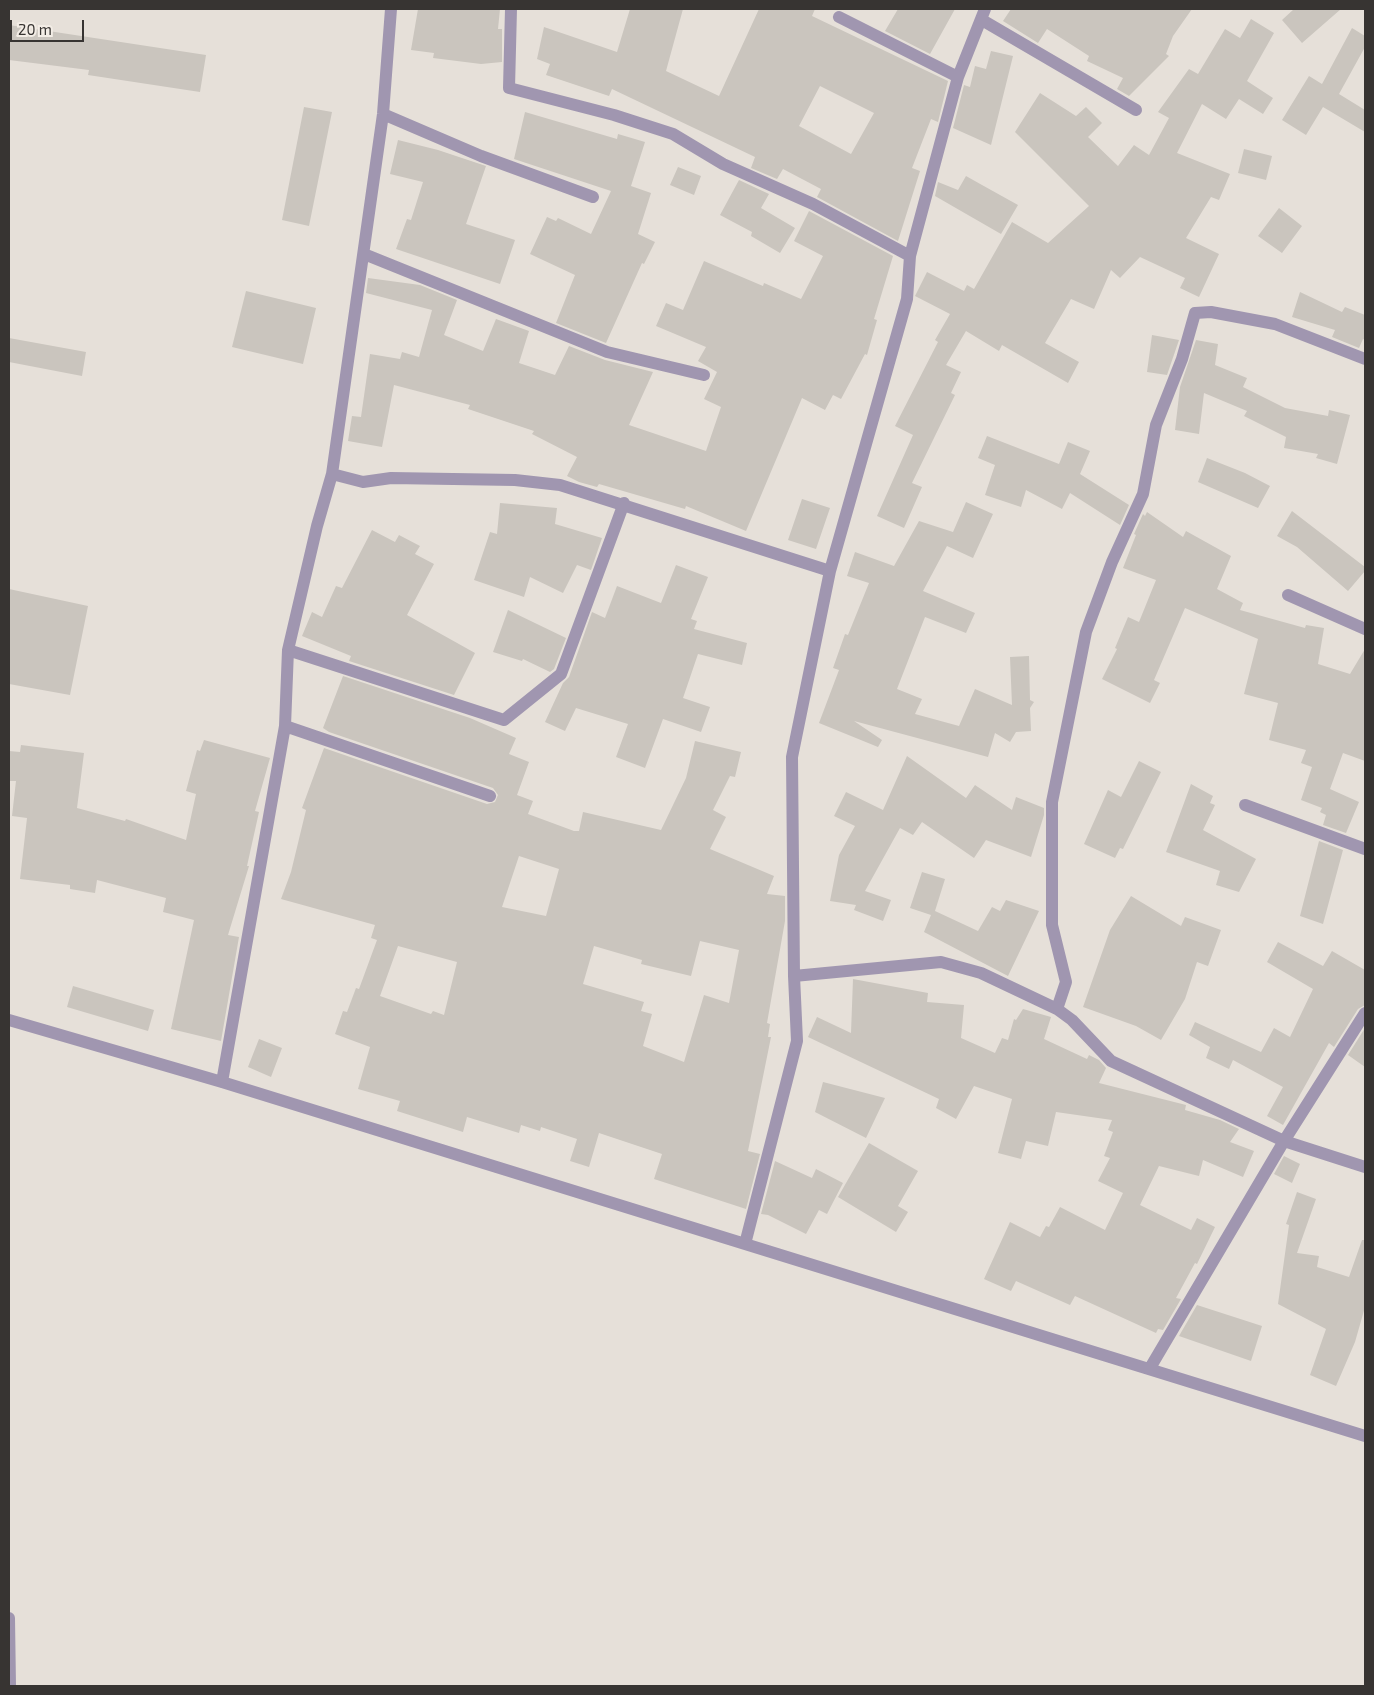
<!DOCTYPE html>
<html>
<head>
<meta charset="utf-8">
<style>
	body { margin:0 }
	#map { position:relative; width:1374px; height:1695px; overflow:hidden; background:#e6e0d9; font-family:"Exo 2",sans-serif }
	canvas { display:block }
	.frame { position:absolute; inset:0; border:10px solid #373432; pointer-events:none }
	.scale { position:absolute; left:10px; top:20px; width:74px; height:22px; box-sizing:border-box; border:2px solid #373432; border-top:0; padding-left:6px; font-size:15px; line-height:18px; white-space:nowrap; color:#373432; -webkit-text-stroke:4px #f3ede6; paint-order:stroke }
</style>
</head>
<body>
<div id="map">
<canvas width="1374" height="1695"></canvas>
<div class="frame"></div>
<div class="scale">20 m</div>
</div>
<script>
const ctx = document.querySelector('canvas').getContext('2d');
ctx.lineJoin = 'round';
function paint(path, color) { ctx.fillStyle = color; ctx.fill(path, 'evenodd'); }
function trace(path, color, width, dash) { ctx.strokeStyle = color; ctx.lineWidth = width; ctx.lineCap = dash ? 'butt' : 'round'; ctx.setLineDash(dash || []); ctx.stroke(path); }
const building = new Path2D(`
	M 418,9 L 500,9 L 498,29 L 502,29 L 502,62 L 481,64 L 433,58 L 434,53 L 411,50 Z
	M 630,9 L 683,9 L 666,71 L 719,96 L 759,9 L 815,9 L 812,16 L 948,81 L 938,122 L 931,119 L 912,168 L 920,171 L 898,241 L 817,197 L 821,189 L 783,169 L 777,179 L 751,168 L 755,157 L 612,89 L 609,96 L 546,75 L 550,64 L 537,59 L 544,27 L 617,52 ZM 820,86 L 874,113 L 851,154 L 799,126 Z
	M 898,9 L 955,9 L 930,54 L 885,31 Z
	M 1011,9 L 1192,9 L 1173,36 L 1166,54 L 1169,56 L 1129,96 L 1117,89 L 1123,78 L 1087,61 L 1089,56 L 1047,29 L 1038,43 L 1003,21 Z
	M 1294,9 L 1341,9 L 1302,43 L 1282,20 Z
	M 1251,19 L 1274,33 L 1247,81 L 1273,98 L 1263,114 L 1239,99 L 1226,119 L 1202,104 L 1177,153 L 1230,174 L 1219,200 L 1211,197 L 1186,238 L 1219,254 L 1199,297 L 1180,288 L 1185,278 L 1140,257 L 1120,278 L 1111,270 L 1094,309 L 1071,299 L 1045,343 L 1079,362 L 1068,383 L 1002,345 L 999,351 L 966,331 L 946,365 L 961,372 L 951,393 L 955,395 L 912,483 L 922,487 L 904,528 L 877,516 L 913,435 L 895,426 L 938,342 L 935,340 L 950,314 L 915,296 L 927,272 L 964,291 L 967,285 L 974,289 L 1012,222 L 1048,243 L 1089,206 L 1015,132 L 1040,93 L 1076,116 L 1086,107 L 1102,123 L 1088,137 L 1118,166 L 1134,145 L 1149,155 L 1169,118 L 1158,112 L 1189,69 L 1198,74 L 1225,29 L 1240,38 Z
	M 9,25 L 206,55 L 200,92 L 88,75 L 89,70 L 9,60 Z
	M 1352,28 L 1365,36 L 1365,47 L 1339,94 L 1365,110 L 1365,132 L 1323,107 L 1306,135 L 1282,120 L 1309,76 L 1322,84 Z
	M 991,51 L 1013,56 L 991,145 L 953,128 L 964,85 L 970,87 L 975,66 L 986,69 Z
	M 304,107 L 332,112 L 309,226 L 282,220 Z
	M 525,112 L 617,139 L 618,134 L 645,142 L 631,186 L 651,193 L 638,234 L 655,242 L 644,264 L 642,263 L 606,343 L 556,323 L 575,275 L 530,254 L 547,217 L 556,221 L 558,218 L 591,234 L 611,191 L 514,159 Z
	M 398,140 L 438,150 L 486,166 L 466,224 L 515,240 L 500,284 L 396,249 L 407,219 L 411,220 L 423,182 L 390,174 Z
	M 1244,149 L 1272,156 L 1266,180 L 1238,173 Z
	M 678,167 L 701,176 L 694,195 L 670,185 Z
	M 966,176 L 982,185 L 981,187 L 982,185 L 1018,205 L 1001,234 L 935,196 L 938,182 L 958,190 Z
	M 739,180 L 769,194 L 761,208 L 795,228 L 780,253 L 751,236 L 752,232 L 720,215 Z
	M 1279,208 L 1302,226 L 1282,253 L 1258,236 Z
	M 809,211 L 893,256 L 874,319 L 877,320 L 867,355 L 865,354 L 841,399 L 833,395 L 825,410 L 802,398 L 746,531 L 686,506 L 685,509 L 599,484 L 597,487 L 579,482 L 567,476 L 577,457 L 532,434 L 534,431 L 468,409 L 470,405 L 394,385 L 382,447 L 348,441 L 352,416 L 361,417 L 370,354 L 400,359 L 402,352 L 419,357 L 432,310 L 366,293 L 368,278 L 420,285 L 457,300 L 444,335 L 483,351 L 496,319 L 529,331 L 519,363 L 555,375 L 569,346 L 605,360 L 653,372 L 629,425 L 706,451 L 721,407 L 704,399 L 717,372 L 698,361 L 706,347 L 656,326 L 666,303 L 683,310 L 704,261 L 763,286 L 764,283 L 801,299 L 823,256 L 794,241 Z
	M 246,291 L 316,308 L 303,364 L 232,347 Z
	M 1300,292 L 1342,312 L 1345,307 L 1365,315 L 1365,340 L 1363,339 L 1359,348 L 1332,337 L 1335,330 L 1292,317 Z
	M 1152,335 L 1179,340 L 1167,375 L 1147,372 Z
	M 9,338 L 86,352 L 82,376 L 9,362 Z
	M 1196,340 L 1218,344 L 1215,365 L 1247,378 L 1243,387 L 1285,408 L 1328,416 L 1329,410 L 1350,415 L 1337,464 L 1316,458 L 1318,454 L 1284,448 L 1286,437 L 1244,416 L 1247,411 L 1204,393 L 1199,434 L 1175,430 L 1180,387 Z
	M 987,436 L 1059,464 L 1068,442 L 1090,451 L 1080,474 L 1129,505 L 1120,525 L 1070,493 L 1062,509 L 1026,490 L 1021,507 L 985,495 L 995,465 L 978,458 Z
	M 1207,458 L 1245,473 L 1270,486 L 1258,508 L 1198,482 Z
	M 802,499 L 830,508 L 816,549 L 788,540 Z
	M 966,502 L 993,514 L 973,558 L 947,546 L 923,591 L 975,613 L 966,633 L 925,617 L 897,689 L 922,699 L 915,714 L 959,726 L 975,689 L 1012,705 L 1010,657 L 1029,656 L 1030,700 L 1034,702 L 1030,708 L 1031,731 L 1016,732 L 1010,742 L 995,733 L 988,757 L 854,721 L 882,740 L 878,747 L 819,723 L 839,670 L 833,668 L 845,634 L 848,635 L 869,583 L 847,576 L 855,552 L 894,566 L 919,521 L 953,532 Z
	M 500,503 L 557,508 L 555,524 L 602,538 L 591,570 L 577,565 L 563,593 L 530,577 L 524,597 L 474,580 L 490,532 L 497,534 Z
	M 1292,511 L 1365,567 L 1365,571 L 1348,591 L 1297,547 L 1277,536 Z
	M 1147,512 L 1183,537 L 1186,531 L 1231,556 L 1217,589 L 1243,603 L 1240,610 L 1305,628 L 1306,625 L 1324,628 L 1318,664 L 1350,674 L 1365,649 L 1365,761 L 1343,753 L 1330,789 L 1359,802 L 1346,833 L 1323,825 L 1326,815 L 1320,812 L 1322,808 L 1301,800 L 1312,767 L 1301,763 L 1306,750 L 1269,740 L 1278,703 L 1244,694 L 1258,639 L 1185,608 L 1154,680 L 1160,683 L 1150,703 L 1102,679 L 1117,649 L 1115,648 L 1128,617 L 1139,622 L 1156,580 L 1123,568 L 1136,535 L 1134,534 L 1143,514 L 1145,516 Z
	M 372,530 L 395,542 L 399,535 L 420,546 L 415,554 L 434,564 L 407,615 L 475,653 L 454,695 L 349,661 L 351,656 L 302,636 L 312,612 L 322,617 L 336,586 L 342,588 Z
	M 676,565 L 708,577 L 691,619 L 697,621 L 694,629 L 747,643 L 742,665 L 698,654 L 683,698 L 710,707 L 701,732 L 663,719 L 645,768 L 616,757 L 628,724 L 576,708 L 565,731 L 545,722 L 563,683 L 569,677 L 592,612 L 605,618 L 617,586 L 661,603 Z
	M 9,589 L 88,606 L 70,695 L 9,684 Z
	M 508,610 L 566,638 L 554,669 L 550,672 L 523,659 L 522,661 L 493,652 Z
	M 343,676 L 470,718 L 516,738 L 509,754 L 529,762 L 517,795 L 533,801 L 528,814 L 574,831 L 579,831 L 583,812 L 661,830 L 686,778 L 695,741 L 741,752 L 735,777 L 730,776 L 713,810 L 726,817 L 710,849 L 774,876 L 767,894 L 785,896 L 785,921 L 767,1023 L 770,1024 L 768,1037 L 771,1037 L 748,1151 L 760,1154 L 746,1209 L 654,1179 L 662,1154 L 599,1133 L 589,1167 L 570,1161 L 577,1139 L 541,1127 L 540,1131 L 521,1125 L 519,1133 L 467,1117 L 463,1132 L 397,1111 L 400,1101 L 358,1089 L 370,1047 L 335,1034 L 343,1011 L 347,1012 L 356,988 L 359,989 L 377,940 L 371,938 L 375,925 L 281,899 L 291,872 L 306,810 L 302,808 L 324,748 L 487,804 L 495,802 L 498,795 L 493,788 L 329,732 L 323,728 ZM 519,856 L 559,869 L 546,916 L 502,907 ZM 700,941 L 739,950 L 729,1003 L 704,995 L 684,1062 L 643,1046 L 652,1014 L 641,1011 L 644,1002 L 583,984 L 594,946 L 642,960 L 641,964 L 691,976 ZM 398,946 L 457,962 L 444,1015 L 433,1011 L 431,1014 L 380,996 Z
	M 204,740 L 270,758 L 255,811 L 259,812 L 247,866 L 249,866 L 228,935 L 239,937 L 221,1041 L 171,1029 L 194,920 L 163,912 L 166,898 L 97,880 L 95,893 L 70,889 L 70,885 L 20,879 L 27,818 L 12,816 L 16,781 L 9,781 L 9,751 L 20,752 L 21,745 L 84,753 L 77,808 L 125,821 L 126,819 L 186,840 L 196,794 L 186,791 L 197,750 L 200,751 Z
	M 907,756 L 966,798 L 975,785 L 1012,810 L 1016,797 L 1044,808 L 1044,815 L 1031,857 L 986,840 L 974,858 L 922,822 L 913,835 L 900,828 L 865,891 L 891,900 L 883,921 L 854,910 L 856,905 L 830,901 L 839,855 L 855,826 L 834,816 L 846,792 L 883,810 Z
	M 1139,761 L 1161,772 L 1123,849 L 1120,848 L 1115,858 L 1084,844 L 1108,790 L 1121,797 Z
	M 1191,784 L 1213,796 L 1210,803 L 1215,805 L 1203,830 L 1256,859 L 1239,892 L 1216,885 L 1220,871 L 1166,852 Z
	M 1319,841 L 1343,850 L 1323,924 L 1300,916 Z
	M 922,872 L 945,879 L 935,911 L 978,931 L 992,907 L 1000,911 L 1006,900 L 1039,911 L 1008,976 L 924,932 L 931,915 L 910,908 Z
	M 1131,896 L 1181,926 L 1185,917 L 1221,930 L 1208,966 L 1197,962 L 1185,999 L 1161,1040 L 1136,1026 L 1083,1007 L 1110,930 Z
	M 1278,942 L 1323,966 L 1332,951 L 1365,970 L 1365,1005 L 1358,1009 L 1334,1047 L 1329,1043 L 1283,1125 L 1267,1116 L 1283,1087 L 1233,1060 L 1229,1069 L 1206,1058 L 1210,1047 L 1189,1035 L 1195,1022 L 1261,1052 L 1274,1028 L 1290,1037 L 1313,989 L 1267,962 Z
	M 853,979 L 928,993 L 927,1002 L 964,1005 L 961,1038 L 995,1053 L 1002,1038 L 1008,1040 L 1014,1019 L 1016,1020 L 1023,1009 L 1051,1017 L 1044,1039 L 1087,1059 L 1089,1055 L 1099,1060 L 1106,1068 L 1099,1083 L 1186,1105 L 1185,1110 L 1220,1120 L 1239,1129 L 1230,1142 L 1254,1151 L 1243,1177 L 1203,1160 L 1199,1176 L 1159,1166 L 1140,1205 L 1191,1230 L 1197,1218 L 1215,1227 L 1197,1264 L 1195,1263 L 1176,1298 L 1181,1299 L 1163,1330 L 1158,1329 L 1156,1333 L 1075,1296 L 1070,1305 L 1016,1281 L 1011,1291 L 984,1279 L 1010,1222 L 1040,1237 L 1046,1226 L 1049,1227 L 1060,1207 L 1105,1230 L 1123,1193 L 1098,1181 L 1110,1158 L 1104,1156 L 1113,1132 L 1108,1130 L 1112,1120 L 1056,1112 L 1048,1146 L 1026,1141 L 1021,1159 L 998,1153 L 1012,1099 L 974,1086 L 956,1119 L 936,1108 L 939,1099 L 808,1037 L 817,1017 L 851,1033 Z
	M 73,986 L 154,1010 L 148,1031 L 67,1007 Z
	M 1365,1028 L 1365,1067 L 1348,1055 Z
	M 259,1039 L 282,1048 L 271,1077 L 248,1067 Z
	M 823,1082 L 885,1098 L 866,1138 L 815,1112 Z
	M 869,1143 L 918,1171 L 898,1206 L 908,1212 L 896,1232 L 838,1197 Z
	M 1284,1156 L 1300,1164 L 1292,1183 L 1274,1174 Z
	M 775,1161 L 812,1178 L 816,1169 L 843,1183 L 827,1214 L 819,1210 L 806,1234 L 768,1215 L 761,1214 Z
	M 1297,1192 L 1316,1199 L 1297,1253 L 1319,1256 L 1317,1267 L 1349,1277 L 1362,1240 L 1365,1240 L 1365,1307 L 1355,1342 L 1336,1386 L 1310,1375 L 1326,1329 L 1278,1304 L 1289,1225 L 1286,1224 Z
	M 1197,1305 L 1262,1326 L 1251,1361 L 1179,1336 Z`);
const minor = new Path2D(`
	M 511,9 L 509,88 L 614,115 L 673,134 L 723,164 L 813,204 L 910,256
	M 839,17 L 958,77
	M 982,20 L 1136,110
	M 383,114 L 481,156 L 593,197
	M 364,254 L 607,352 L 704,375
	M 332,474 L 363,482 L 391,478 L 515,480 L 560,485 L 830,571
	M 1288,595 L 1365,629
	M 288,650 L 504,720 L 561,674 L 624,503
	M 285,726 L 490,796
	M 1245,805 L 1365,849
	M 794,976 L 941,962 L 981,973 L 1057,1009 L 1072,1020 L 1111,1061 L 1284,1141 L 1365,1167
	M 1057,1009 L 1066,982 L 1052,925 L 1052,802 L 1086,632 L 1112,562 L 1143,494 L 1156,425 L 1182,359 L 1195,313 L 1211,312 L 1275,324 L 1365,359
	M 9,1020 L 222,1082 L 1365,1436
	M 222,1082 L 285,726 L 288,650 L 317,526 L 332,474 L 383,114 L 391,9
	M 745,1244 L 797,1041 L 794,976 L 792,757 L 830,571 L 907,299 L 910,256 L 958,77 L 985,9
	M 1150,1368 L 1284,1141 L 1365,1013
	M 9,1618 L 10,1686`);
paint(building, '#cac5be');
trace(minor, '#a096b0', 12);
</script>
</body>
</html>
